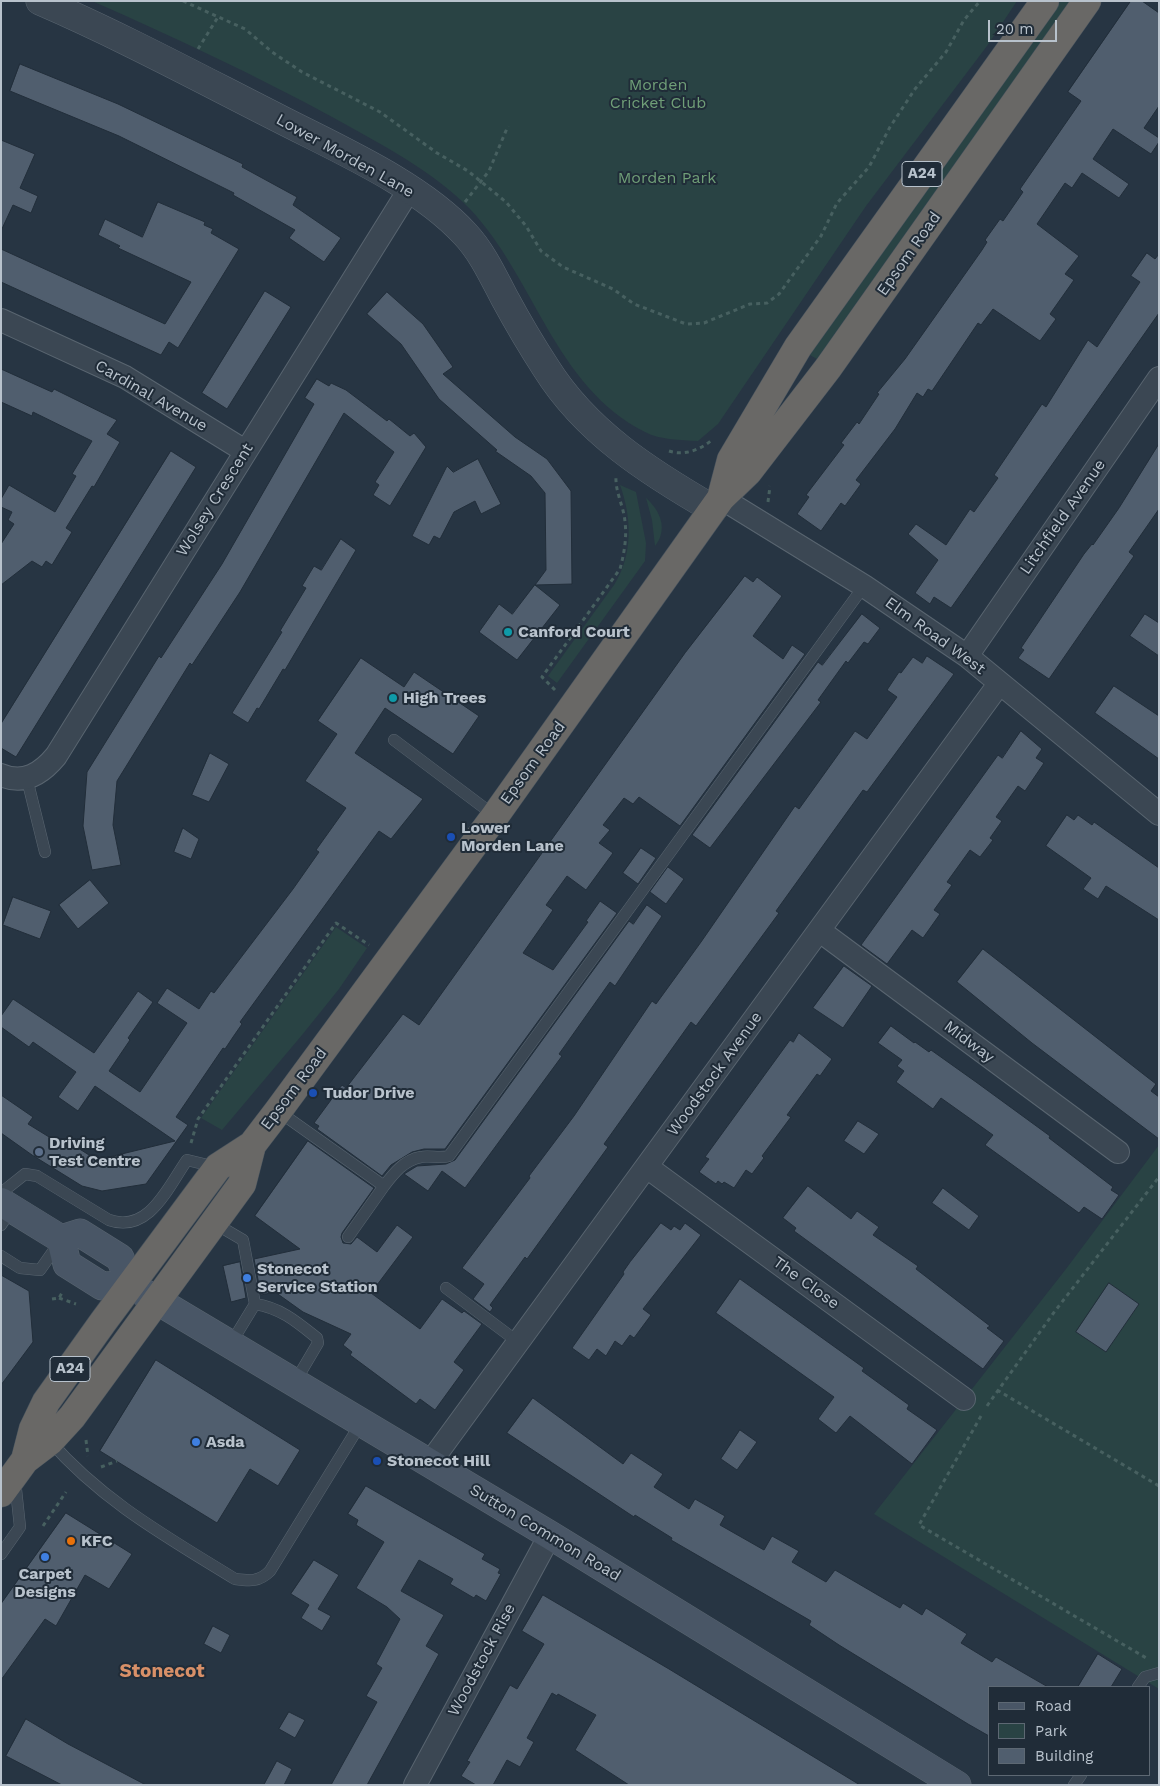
<!DOCTYPE html>
<html>
<head>
<meta charset="utf-8">
<style>
	body { margin:0 }
	#map { position:relative; width:1160px; height:1786px; overflow:hidden; background:#273543; font-family:"Work Sans",sans-serif }
	canvas { display:block }
	.frame { position:absolute; inset:0; border:2px solid #b8c2cc; pointer-events:none }
	.legend { position:absolute; left:988px; top:1686px; width:162px; height:90px; box-sizing:border-box; background:#202c38; border:1px solid #5d6873; margin:0; padding:6px 9px; list-style:none; font-size:15px; color:#b8c2cc }
	.legend li { display:flex; align-items:center; gap:10px; height:25px }
	.legend b { width:25px; border:1px solid #5d6873 }
	.scale { position:absolute; left:988px; top:20px; width:69px; height:22px; box-sizing:border-box; border:2px solid #b8c2cc; border-top:0; padding-left:6px; font-size:15px; line-height:18px; white-space:nowrap; color:#b8c2cc; -webkit-text-stroke:4px #202c38; paint-order:stroke }
</style>
</head>
<body>
<div id="map">
<canvas width="1160" height="1786"></canvas>
<div class="frame"></div>
<ul class="legend">
<li><b style="height:6px;background:#495666"></b>Road</li>
<li><b style="height:14px;background:#294344"></b>Park</li>
<li><b style="height:14px;background:#505e6e"></b>Building</li>
</ul>
<div class="scale">20 m</div>
</div>
<script>
const ctx = document.querySelector('canvas').getContext('2d');
ctx.lineJoin = 'round';
function paint(path, color) { ctx.fillStyle = color; ctx.fill(path, 'evenodd'); }
function trace(path, color, width, dash) { ctx.strokeStyle = color; ctx.lineWidth = width; ctx.lineCap = dash ? 'butt' : 'round'; ctx.setLineDash(dash || []); ctx.stroke(path); }
function write(font, color, halo, rows, align = 'center') {
  ctx.font = font + ' "Work Sans",sans-serif'; ctx.lineWidth = 4; ctx.setLineDash([]); ctx.textBaseline = 'middle'; ctx.strokeStyle = halo; ctx.fillStyle = color; for (const [text, x, y, turn = 0] of rows) {
    ctx.save(); ctx.translate(x, y); ctx.rotate((+turn || 0) * Math.PI / 180); ctx.textAlign = isNaN(turn) ? turn : align; if (halo) ctx.strokeText(text, 0, 0); ctx.fillText(text, 0, 0); ctx.restore();
  }
}
const green = new Path2D(`
	M 92,1 L 1017,1 L 987,46 L 866,206 L 718,424 L 698,441 C 681,440 660,440 645,432 C 554,386 535,277 469,208 C 430,169 382,145 334,118 C 255,75 174,37 92,1 Z
	M 1061,1 L 1070,1 L 817,359 L 806,353 Z
	M 620,485 L 636,492 L 646,543 L 645,561 L 557,683 L 548,676 L 614,585 C 633,555 632,518 620,485 Z
	M 646,498 C 661,511 668,530 655,546 L 652,520 Z
	M 336,927 L 367,948 L 339,989 L 302,1035 L 222,1130 L 201,1118 Z
	M 1159,1145 L 1159,1689 L 874,1514 L 1066,1269 Z`);
const building = new Path2D(`
	M 1131,1 L 1142,1 L 1159,13 L 1159,106 L 1144,128 L 1159,138 L 1159,142 L 1151,154 L 1113,129 L 1093,159 L 1129,184 L 1119,198 L 1082,173 L 1072,188 L 1065,183 L 1037,224 L 1079,256 L 1065,274 L 1074,280 L 1050,314 L 1056,319 L 1040,341 L 993,309 L 981,325 L 978,323 L 932,391 L 928,389 L 923,397 L 917,393 L 895,429 L 856,480 L 861,484 L 845,506 L 841,503 L 821,531 L 797,514 L 809,497 L 806,495 L 844,445 L 841,443 L 857,422 L 859,424 L 879,394 L 877,393 L 905,359 L 982,250 L 987,242 L 985,240 L 1000,219 L 1003,221 L 1023,192 L 1020,189 L 1081,101 L 1068,92 Z
	M 20,64 L 118,104 L 243,164 L 242,167 L 297,197 L 293,205 L 341,238 L 324,262 L 289,238 L 295,230 L 233,195 L 234,193 L 119,136 L 10,91 Z
	M 1,140 L 35,154 L 20,188 L 38,196 L 31,213 L 13,205 L 1,231 Z
	M 158,202 L 205,222 L 204,225 L 213,229 L 211,233 L 239,249 L 178,348 L 169,342 L 161,355 L 1,282 L 1,249 L 165,324 L 191,282 L 118,248 L 120,246 L 98,235 L 105,219 L 142,237 Z
	M 1147,253 L 1155,259 L 1159,254 L 1159,313 L 951,608 L 934,597 L 930,604 L 915,593 L 938,560 L 908,534 L 916,524 L 946,545 L 970,509 L 974,512 L 998,478 L 994,475 L 1042,404 L 1046,407 L 1088,340 L 1097,347 L 1118,315 L 1140,282 L 1131,276 Z
	M 265,291 L 291,307 L 227,409 L 202,393 Z
	M 387,292 L 423,324 L 453,367 L 443,374 L 515,437 L 547,459 L 571,491 L 572,584 L 535,585 L 546,570 L 545,493 L 531,476 L 495,451 L 497,450 L 439,399 L 401,344 L 367,314 Z
	M 1,369 L 52,392 L 54,389 L 117,420 L 107,434 L 120,442 L 94,487 L 92,486 L 66,528 L 72,532 L 52,565 L 46,561 L 42,567 L 32,561 L 1,585 L 1,544 L 14,524 L 8,520 L 12,512 L 1,507 L 1,499 L 9,485 L 55,512 L 76,476 L 72,474 L 92,441 L 33,412 L 32,416 L 1,402 Z
	M 317,379 L 329,386 L 331,383 L 346,390 L 387,421 L 389,419 L 410,436 L 414,433 L 426,447 L 390,506 L 373,495 L 379,485 L 375,482 L 394,452 L 344,413 L 240,592 L 192,665 L 190,663 L 117,781 L 113,825 L 121,865 L 92,870 L 83,826 L 87,772 L 159,656 L 161,658 L 222,564 L 314,404 L 305,398 Z
	M 1159,444 L 1159,509 L 1129,552 L 1134,556 L 1049,679 L 1018,658 L 1024,650 L 1021,648 L 1084,554 L 1092,544 L 1093,545 L 1119,508 Z
	M 171,451 L 196,467 L 16,757 L 1,748 L 1,724 Z
	M 478,459 L 501,504 L 481,514 L 475,501 L 454,512 L 440,539 L 434,536 L 429,545 L 412,536 L 447,466 L 453,472 Z
	M 341,539 L 356,550 L 285,670 L 283,669 L 259,709 L 257,708 L 248,723 L 232,713 L 282,632 L 280,631 L 306,588 L 302,586 L 314,566 L 321,570 Z
	M 745,576 L 753,582 L 757,577 L 782,596 L 753,636 L 783,659 L 792,645 L 805,654 L 680,826 L 639,797 L 633,804 L 624,798 L 603,825 L 610,830 L 599,843 L 613,853 L 586,890 L 567,876 L 546,905 L 553,910 L 523,953 L 553,970 L 588,922 L 586,921 L 600,901 L 617,913 L 445,1149 L 424,1149 L 412,1152 L 391,1165 L 382,1176 L 317,1129 L 319,1126 L 314,1123 L 342,1085 L 346,1088 L 403,1014 L 419,1025 L 685,653 Z
	M 535,585 L 560,605 L 517,660 L 479,632 L 499,604 L 512,614 Z
	M 862,614 L 880,628 L 868,644 L 864,642 L 848,663 L 846,661 L 818,700 L 821,702 L 710,848 L 692,835 L 818,662 L 822,665 Z
	M 1145,614 L 1159,623 L 1159,656 L 1130,636 Z
	M 927,656 L 954,674 L 867,792 L 863,790 L 776,911 L 779,913 L 696,1026 L 691,1022 L 604,1144 L 608,1147 L 527,1259 L 525,1257 L 490,1305 L 493,1308 L 490,1312 L 473,1299 L 484,1284 L 462,1268 L 530,1178 L 529,1176 L 574,1116 L 652,1001 L 656,1004 L 701,942 L 795,806 L 799,809 L 855,731 L 867,739 L 897,697 L 887,690 L 899,672 L 901,673 L 913,657 L 922,663 Z
	M 361,658 L 404,687 L 414,672 L 479,716 L 453,754 L 385,708 L 355,753 L 423,799 L 391,839 L 379,831 L 240,1022 L 242,1024 L 233,1037 L 225,1049 L 223,1048 L 176,1117 L 188,1125 L 146,1184 L 102,1191 L 82,1186 L 32,1155 L 1,1133 L 1,1095 L 33,1117 L 28,1124 L 67,1148 L 70,1143 L 97,1160 L 175,1141 L 95,1086 L 78,1111 L 58,1097 L 76,1072 L 33,1042 L 29,1047 L 1,1027 L 1,1016 L 13,999 L 94,1053 L 138,991 L 153,1002 L 128,1038 L 130,1040 L 109,1071 L 140,1092 L 187,1023 L 157,1003 L 167,988 L 199,1009 L 211,991 L 214,993 L 293,889 L 319,852 L 316,850 L 346,808 L 305,781 L 337,734 L 318,721 Z
	M 1114,686 L 1159,716 L 1159,759 L 1095,713 Z
	M 1021,731 L 1042,749 L 1036,758 L 1044,763 L 1025,791 L 1018,786 L 996,817 L 1002,821 L 990,838 L 993,840 L 980,857 L 970,850 L 947,882 L 952,885 L 934,910 L 940,914 L 923,938 L 912,930 L 887,964 L 861,945 L 998,755 L 1002,758 Z
	M 210,753 L 229,764 L 209,802 L 192,795 Z
	M 1067,815 L 1074,820 L 1078,815 L 1092,825 L 1094,822 L 1159,868 L 1159,920 L 1106,886 L 1098,899 L 1083,889 L 1091,878 L 1046,846 Z
	M 183,828 L 199,839 L 191,859 L 174,852 Z
	M 641,848 L 656,858 L 638,884 L 623,873 Z
	M 668,867 L 684,879 L 666,904 L 650,892 Z
	M 90,880 L 109,903 L 78,929 L 59,905 Z
	M 13,897 L 51,911 L 40,939 L 3,925 Z
	M 647,905 L 662,916 L 615,986 L 610,982 L 559,1054 L 562,1056 L 465,1188 L 442,1171 L 428,1191 L 404,1174 L 417,1166 L 446,1164 L 455,1160 L 629,921 L 633,924 Z
	M 983,949 L 1156,1084 L 1151,1091 L 1159,1097 L 1159,1139 L 1032,1043 L 957,982 Z
	M 844,966 L 872,986 L 843,1028 L 813,1008 Z
	M 891,1026 L 914,1043 L 915,1042 L 929,1052 L 931,1050 L 976,1082 L 1050,1136 L 1049,1138 L 1113,1187 L 1111,1190 L 1119,1195 L 1102,1219 L 1084,1207 L 1079,1213 L 985,1145 L 993,1135 L 941,1098 L 933,1109 L 896,1082 L 904,1071 L 897,1066 L 902,1060 L 878,1043 Z
	M 799,1033 L 832,1059 L 820,1076 L 817,1074 L 787,1115 L 791,1117 L 762,1156 L 764,1158 L 752,1174 L 746,1170 L 734,1188 L 724,1182 L 722,1184 L 718,1181 L 716,1184 L 699,1172 L 709,1159 L 705,1157 L 790,1040 L 793,1042 Z
	M 858,1121 L 879,1134 L 864,1154 L 844,1141 Z
	M 308,1141 L 374,1188 L 342,1233 L 341,1237 L 343,1243 L 351,1244 L 357,1237 L 377,1252 L 397,1225 L 413,1237 L 371,1293 L 420,1329 L 442,1299 L 462,1313 L 464,1311 L 482,1324 L 454,1362 L 464,1370 L 435,1410 L 420,1399 L 416,1404 L 350,1355 L 352,1352 L 343,1345 L 351,1334 L 303,1312 L 275,1292 L 261,1295 L 254,1259 L 300,1249 L 255,1216 Z
	M 808,1186 L 851,1219 L 857,1211 L 879,1227 L 873,1235 L 918,1266 L 916,1269 L 990,1326 L 987,1328 L 1004,1341 L 983,1369 L 794,1231 L 796,1228 L 783,1218 Z
	M 943,1188 L 979,1216 L 969,1230 L 932,1203 Z
	M 661,1223 L 671,1230 L 674,1226 L 680,1230 L 685,1223 L 701,1235 L 643,1309 L 651,1315 L 634,1338 L 630,1335 L 622,1346 L 615,1341 L 606,1356 L 597,1349 L 589,1360 L 572,1348 L 624,1274 L 623,1272 L 630,1262 Z
	M 240,1262 L 246,1298 L 231,1302 L 223,1266 Z
	M 1,1275 L 29,1291 L 33,1342 L 1,1385 Z
	M 740,1279 L 864,1368 L 862,1371 L 909,1405 L 907,1409 L 937,1430 L 912,1464 L 850,1416 L 836,1433 L 818,1419 L 834,1397 L 716,1313 Z
	M 1109,1283 L 1139,1304 L 1106,1352 L 1076,1332 Z
	M 156,1360 L 300,1450 L 278,1486 L 250,1469 L 217,1523 L 100,1451 Z
	M 533,1398 L 623,1464 L 631,1453 L 663,1474 L 654,1487 L 689,1509 L 695,1499 L 725,1516 L 720,1525 L 764,1550 L 772,1536 L 799,1551 L 792,1562 L 826,1582 L 835,1570 L 900,1608 L 903,1603 L 922,1615 L 926,1608 L 967,1634 L 961,1643 L 992,1662 L 996,1657 L 1048,1687 L 989,1687 L 989,1736 L 968,1724 L 839,1645 L 809,1625 L 811,1621 L 671,1540 L 672,1538 L 635,1515 L 634,1517 L 507,1433 Z
	M 740,1430 L 757,1442 L 737,1470 L 721,1459 Z
	M 366,1486 L 485,1554 L 482,1559 L 500,1569 L 498,1573 L 501,1574 L 486,1601 L 476,1595 L 474,1598 L 450,1584 L 453,1579 L 419,1560 L 401,1591 L 444,1615 L 426,1646 L 439,1654 L 367,1785 L 331,1785 L 377,1702 L 366,1696 L 382,1668 L 376,1664 L 400,1619 L 387,1607 L 356,1588 L 384,1542 L 356,1525 L 358,1520 L 348,1514 Z
	M 66,1513 L 132,1554 L 109,1589 L 85,1575 L 56,1626 L 45,1619 L 1,1680 L 1,1604 Z
	M 314,1560 L 339,1575 L 318,1609 L 331,1616 L 322,1631 L 301,1618 L 309,1605 L 291,1594 Z
	M 543,1595 L 669,1669 L 860,1785 L 629,1785 L 575,1750 L 596,1715 L 558,1694 L 557,1696 L 552,1693 L 527,1738 L 534,1742 L 520,1767 L 507,1760 L 493,1785 L 476,1785 L 461,1776 L 470,1762 L 467,1761 L 510,1685 L 517,1689 L 544,1644 L 522,1631 Z
	M 213,1626 L 230,1635 L 221,1653 L 204,1644 Z
	M 1098,1654 L 1122,1669 L 1111,1687 L 1078,1687 Z
	M 289,1712 L 305,1720 L 295,1738 L 279,1729 Z
	M 26,1719 L 68,1744 L 146,1785 L 62,1785 L 6,1756 Z
	M 277,1761 L 292,1769 L 284,1785 L 264,1785 Z`);
const path = new Path2D(`
	M 183,1 L 245,29 L 272,52 L 302,72 L 380,112 L 437,153 L 468,171 L 506,202 L 526,226 L 541,251 L 563,267 L 613,289 L 634,304 L 686,324 L 704,323 L 750,304 L 767,303 L 779,294 L 821,236 L 837,203 L 869,167 L 890,127 L 915,89 L 946,52 L 964,20 L 980,1
	M 198,49 L 218,17
	M 465,202 L 489,171 L 508,126
	M 669,451 C 684,456 700,450 712,440
	M 768,502 L 770,486
	M 555,690 L 542,677 L 620,569 C 624,554 627,538 625,522 C 624,507 615,492 616,476
	M 191,1143 L 198,1119 L 336,923 L 369,945
	M 59,1298 L 76,1304
	M 52,1299 L 59,1298 L 63,1291
	M 997,1390 L 1159,1486
	M 987,1406 L 1055,1311 L 1159,1177
	M 981,1416 L 919,1525 L 1148,1659
	M 86,1440 L 88,1456
	M 101,1467 L 117,1461
	M 43,1526 L 66,1492`);
const service = new Path2D(`
	M 394,740 L 495,816
	M 27,779 L 45,852
	M 278,1111 L 384,1186 C 394,1173 404,1160 421,1157 C 430,1155 439,1159 449,1156 L 864,586
	M 1,1193 L 25,1174 L 37,1176 L 109,1220 C 149,1234 168,1187 187,1160 L 216,1167
	M 214,1223 L 243,1240 L 255,1304 L 230,1345
	M 1,1225 L 12,1209
	M 348,1237 L 384,1186
	M 1,1256 L 20,1268 L 40,1270 L 59,1243
	M 446,1288 L 518,1342
	M 255,1304 C 281,1308 297,1322 317,1338 L 318,1343 L 295,1382
	M 49,1440 C 102,1501 167,1537 235,1579 C 250,1581 259,1582 270,1571 L 361,1423
	M 1,1554 L 20,1527 L 15,1480
	M 1138,1687 L 1145,1677 L 1159,1673
	M 1074,1785 L 1081,1775`);
const minor = new Path2D(`
	M 1,320 L 125,377 L 245,451
	M 721,498 L 864,586 L 967,656 L 1159,814
	M 967,656 L 1159,378
	M 1,775 C 24,785 42,773 56,756 L 409,190
	M 820,931 L 1118,1152
	M 647,1167 L 964,1399
	M 429,1464 L 999,684
	M 415,1785 L 550,1535`);
const tertiary = new Path2D(`
	M 40,1 C 121,36 199,78 278,118 C 338,149 419,184 465,234 C 482,252 493,276 504,297 C 517,321 531,345 546,368 C 586,432 649,472 713,509`);
const secondary = new Path2D(`
	M 1,1202 L 61,1239 L 67,1264 L 102,1286 L 131,1285
	M 61,1239 L 80,1233 L 120,1258 L 131,1285
	M 131,1285 L 550,1535 L 957,1785`);
const trunk = new Path2D(`
	M 721,498 L 731,460 L 798,347 L 1045,1
	M 25,1460 L 33,1429 L 46,1402 L 103,1322 L 218,1167 L 252,1145 L 278,1111 L 495,816 L 721,498 L 748,472 L 828,368 L 1087,1
	M 1,1493 L 25,1460 L 50,1441 L 72,1417 L 242,1184 L 252,1145`);
const markers = [
	[508,632,5,"#0f9aa8"],
	[393,698,5,"#0f9aa8"],
	[451,837,5,"#1a4fb4"],
	[313,1093,5,"#1a4fb4"],
	[39,1152,5,"#5c6f8a"],
	[247,1278,5,"#3f7fe0"],
	[196,1442,5,"#3f7fe0"],
	[377,1461,5,"#1a4fb4"],
	[71,1541,5,"#e8710a"],
	[45,1557,5,"#3f7fe0"]
];
const shields = [
	[922,174,40],
	[70,1369,40]
];
const shieldNames = [
	["A24",922,174],
	["A24",70,1369]
];
const parkNames = [
	["Morden",658,85],
	["Cricket Club",658,103],
	["Morden Park",667,178]
];
const streetNames = [
	["Lower Morden Lane",345,156,29],
	["Epsom Road",909,254,-55],
	["Cardinal Avenue",151,396,30],
	["Wolsey Crescent",215,500,-58],
	["Litchfield Avenue",1063,517,-55],
	["Elm Road West",935,636,36],
	["Epsom Road",533,763,-54],
	["Midway",969,1042,37],
	["Woodstock Avenue",715,1074,-54],
	["Epsom Road",294,1089,-53],
	["The Close",806,1283,36],
	["Sutton Common Road",545,1533,31],
	["Woodstock Rise",482,1660,-62]
];
const poiNames = [
	["Canford Court",518,632],
	["High Trees",403,698],
	["Lower",461,828],
	["Morden Lane",461,846],
	["Tudor Drive",323,1093],
	["Driving",49,1143],
	["Test Centre",49,1161],
	["Stonecot",257,1269],
	["Service Station",257,1287],
	["Asda",206,1442],
	["Stonecot Hill",387,1461],
	["KFC",81,1541],
	["Carpet",45,1574,"center"],
	["Designs",45,1592,"center"]
];
const quarterNames = [
	["Stonecot",162,1671]
];
paint(green, '#294344');
paint(building, '#505e6e');
trace(building, '#222e3a', 1);
trace(service, '#596570', 12);
trace(minor, '#596570', 24);
trace(tertiary, '#596570', 29);
trace(secondary, '#596570', 29);
trace(trunk, '#46525d', 29);
trace(path, '#476060', 3, [4, 4]);
trace(service, '#3b4753', 11);
trace(minor, '#3b4753', 22);
trace(tertiary, '#3b4753', 28);
trace(secondary, '#495666', 28);
trace(trunk, '#696866', 28);
for (const [x, y, r, color] of markers) { const dot = new Path2D(); dot.arc(x, y, r, 0, 2 * Math.PI); ctx.fillStyle = color; ctx.fill(dot); trace(dot, '#202c38', 2); }
for (const [x, y, w] of shields) { const box = new Path2D(); box.roundRect(x - w / 2, y - 12.5, w, 25, 4); ctx.fillStyle = '#202c38'; ctx.fill(box); trace(box, '#b8c2cc', 1); }
write('bold 15px', '#b8c2cc', null, shieldNames);
write('16px', '#6f9e77', '#202c38', parkNames);
write('16px', '#b8c2cc', '#202c38', streetNames);
write('bold 16px', '#b8c2cc', '#202c38', poiNames, 'left');
write('bold 19px', '#d89068', '#202c38', quarterNames);
</script>
</body>
</html>
